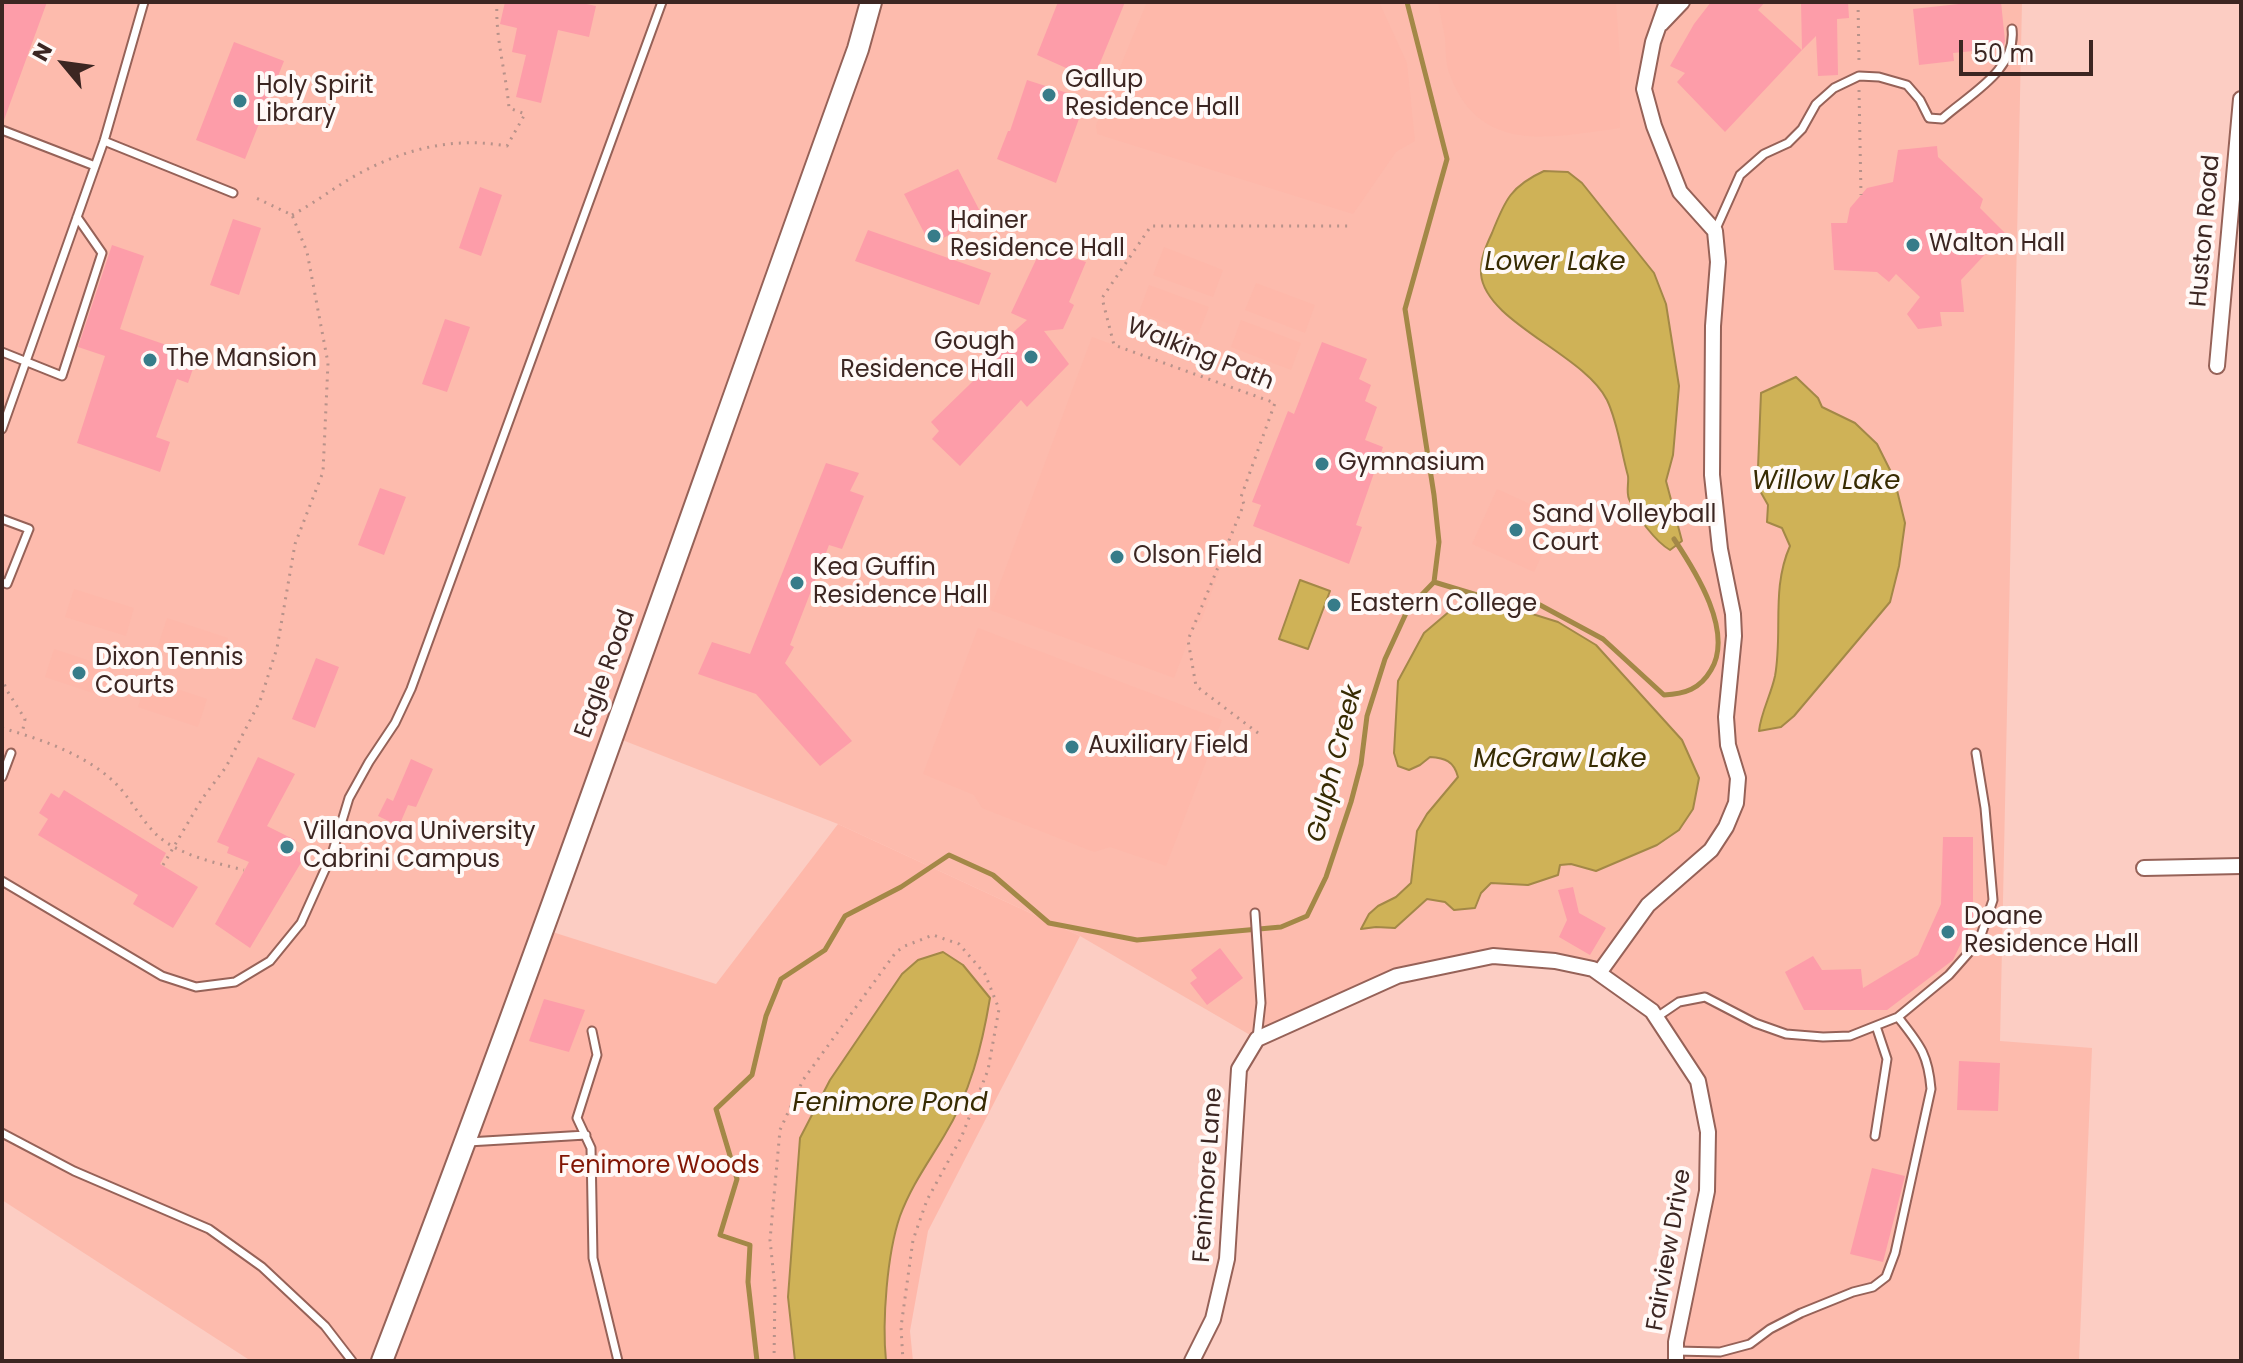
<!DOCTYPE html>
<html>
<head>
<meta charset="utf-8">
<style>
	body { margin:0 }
	#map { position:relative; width:2243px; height:1363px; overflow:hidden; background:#fccdc3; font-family:Poppins,sans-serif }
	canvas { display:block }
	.frame { position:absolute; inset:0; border:4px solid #3c2622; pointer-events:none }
	.north { position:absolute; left:24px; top:24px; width:80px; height:80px; -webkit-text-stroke:6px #fff9f7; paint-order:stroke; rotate:299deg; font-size:22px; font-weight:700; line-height:32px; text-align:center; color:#3c2622 }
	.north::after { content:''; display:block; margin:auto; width:28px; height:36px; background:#3c2622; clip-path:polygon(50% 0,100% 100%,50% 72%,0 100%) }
	.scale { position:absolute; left:1959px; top:40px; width:134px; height:36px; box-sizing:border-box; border:4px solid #3c2622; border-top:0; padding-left:10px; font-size:24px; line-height:28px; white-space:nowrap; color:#3c2622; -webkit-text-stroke:6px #fff9f7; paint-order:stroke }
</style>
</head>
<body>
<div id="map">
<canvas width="2243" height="1363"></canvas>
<div class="frame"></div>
<div class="north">N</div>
<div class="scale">50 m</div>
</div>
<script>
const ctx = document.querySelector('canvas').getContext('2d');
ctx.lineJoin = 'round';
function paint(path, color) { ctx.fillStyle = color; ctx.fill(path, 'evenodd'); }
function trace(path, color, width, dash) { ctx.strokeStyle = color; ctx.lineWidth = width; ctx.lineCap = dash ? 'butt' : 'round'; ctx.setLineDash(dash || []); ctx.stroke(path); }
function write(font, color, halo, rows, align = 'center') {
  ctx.font = font + ' Poppins,sans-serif'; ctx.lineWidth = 8; ctx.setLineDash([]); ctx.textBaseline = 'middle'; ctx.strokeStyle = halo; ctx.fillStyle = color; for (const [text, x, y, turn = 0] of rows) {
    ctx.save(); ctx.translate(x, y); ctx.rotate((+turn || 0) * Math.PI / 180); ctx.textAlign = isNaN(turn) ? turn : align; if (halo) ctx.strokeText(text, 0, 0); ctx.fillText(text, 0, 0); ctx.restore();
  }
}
const built = new Path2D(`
	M 2,2 L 2022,2 L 2000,1041 L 2092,1048 L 2079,1361 L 1676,1361 L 1707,1191 L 1698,1081 L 1652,1011 L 1593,969 L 1492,956 L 1397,976 L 1257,1039 L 1080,936 L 838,824 L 612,736 L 379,1361 L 251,1361 L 2,1200 Z`);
const green = new Path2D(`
	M 1147,2 L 1379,2 L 1407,63 L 1415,141 L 1396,152 L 1353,214 L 1097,134 L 1096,125 Z
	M 1438,2 L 1616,2 L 1620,58 L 1620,128 C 1553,137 1480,156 1450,75 C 1445,64 1446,50 1445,38 C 1443,26 1440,14 1438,2 Z
	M 1164,247 L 1223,270 L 1213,297 L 1153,275 Z
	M 1256,283 L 1315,305 L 1305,333 L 1245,310 Z
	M 1149,285 L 1209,307 L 1198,335 L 1139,312 Z
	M 1241,320 L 1301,343 L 1291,370 L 1231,347 Z
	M 1092,337 L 1275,403 L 1241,497 L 1244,504 L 1201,621 L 1194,626 L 1174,678 L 990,610 Z
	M 1497,489 L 1559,517 L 1534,572 L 1472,544 Z
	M 74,589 L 134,608 L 126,636 L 65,617 Z
	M 167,618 L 228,638 L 219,666 L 158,646 Z
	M 978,628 L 1222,720 L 1166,866 L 1110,847 L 1094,852 L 982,808 L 974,795 L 923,774 Z
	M 54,649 L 114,669 L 105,697 L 45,677 Z
	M 147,679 L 207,699 L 198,727 L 138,707 Z
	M 838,824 L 1080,936 L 928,1231 L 910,1331 L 913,1361 L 382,1361 L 543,929 L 716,984 Z`);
const water = new Path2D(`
	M 1544,171 L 1568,172 L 1582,183 L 1654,273 L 1666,304 L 1679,386 L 1673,455 L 1666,481 L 1682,541 L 1670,550 C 1656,542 1635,515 1629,499 C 1626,492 1629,482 1628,476 C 1621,451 1618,423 1607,400 C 1584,354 1485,322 1481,274 C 1480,259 1486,246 1492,233 C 1505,200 1511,186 1544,171 Z
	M 1796,377 L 1818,398 L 1822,407 L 1855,423 L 1877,444 L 1894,478 L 1905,523 L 1899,566 L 1890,602 L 1794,716 L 1781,727 L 1759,731 C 1761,712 1771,695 1775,676 C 1783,632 1771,589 1790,546 L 1782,528 L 1767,522 L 1768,505 L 1759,489 L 1758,468 L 1761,393 Z
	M 1300,580 L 1330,591 L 1308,649 L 1279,639 Z
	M 1464,599 L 1510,607 L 1558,622 L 1596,645 L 1682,740 L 1699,778 L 1693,809 L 1679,830 L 1657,845 L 1596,871 L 1571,864 L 1560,865 L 1558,875 L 1528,885 L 1491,883 L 1481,893 L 1475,908 L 1454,910 L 1445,902 L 1427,899 L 1395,928 L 1376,927 L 1361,929 L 1369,914 L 1378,906 L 1396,897 L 1411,883 L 1417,831 L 1427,814 L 1458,777 C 1454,761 1445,758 1430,757 L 1420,765 L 1409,770 L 1398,766 L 1394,753 L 1398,681 L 1424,633 Z
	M 943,952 L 963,965 L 990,998 C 982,1046 970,1094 944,1136 C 928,1163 911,1186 900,1216 C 887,1254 882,1321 886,1361 L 795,1361 L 788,1297 L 800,1138 L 830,1080 L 902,974 L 918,960 Z`);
const stream = new Path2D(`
	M 1434,582 L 1477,595 L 1540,605 L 1603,639 L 1664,695 C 1685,694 1700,689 1711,670 C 1734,632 1696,572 1674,539
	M 757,1361 L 748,1282 L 750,1245 L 720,1235 L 737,1179 L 716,1109 L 752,1075 L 766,1016 L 781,979 L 825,950 L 845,916 L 901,887 L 949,855 L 993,875 L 1049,923 L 1137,940 L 1281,927 L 1307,916 L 1326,877 L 1351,802 L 1361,764 L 1367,716 L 1385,659 L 1408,609 L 1434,582 L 1439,542 L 1434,495 L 1405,309 L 1447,159 L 1407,2`);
const building = new Path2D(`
	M 2,2 L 47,2 L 4,120 L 2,119 Z
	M 505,2 L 577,2 L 596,6 L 589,37 L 558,30 L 541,103 L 516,97 L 526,55 L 512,52 L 517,28 L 500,24 Z
	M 1058,2 L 1125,2 L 1093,80 L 1037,55 Z
	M 1711,2 L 1765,2 L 1758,10 L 1802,50 L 1725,132 L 1677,82 L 1685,73 L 1670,66 L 1694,24 Z
	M 1801,2 L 1848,2 L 1849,18 L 1837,19 L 1838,75 L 1818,76 L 1816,36 L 1802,50 Z
	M 1977,2 L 2001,2 L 2005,41 L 2003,48 L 1953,53 L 1954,61 L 1919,65 L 1913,9 Z
	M 234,42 L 284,61 L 245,159 L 196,140 Z
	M 1027,80 L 1086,99 L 1056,183 L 997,159 L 1008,131 L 1010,131 Z
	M 1937,146 L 1938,157 L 1983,199 L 1980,208 L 2005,233 L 1961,280 L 1964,312 L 1940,312 L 1942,326 L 1918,329 L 1907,314 L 1920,297 L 1896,274 L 1889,282 L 1877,272 L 1834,270 L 1831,223 L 1847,223 L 1850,208 L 1867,188 L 1893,182 L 1898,150 Z
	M 958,169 L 984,219 L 930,244 L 904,194 Z
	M 480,187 L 502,195 L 481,256 L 459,248 Z
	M 233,219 L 261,228 L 239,295 L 210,285 Z
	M 868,230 L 991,273 L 979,305 L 855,261 Z
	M 112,245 L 144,256 L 120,329 L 181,350 L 179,358 L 195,363 L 188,383 L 177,379 L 156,437 L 170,442 L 160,472 L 77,443 L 105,356 L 78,347 Z
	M 1042,247 L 1086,262 L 1069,302 L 1074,305 L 1063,329 L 1044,331 L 1069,364 L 1027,407 L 1021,400 L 960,466 L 932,439 L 939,431 L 931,422 L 1005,350 L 1001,343 L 1027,320 L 1011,313 Z
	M 445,319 L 470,327 L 447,392 L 422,384 Z
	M 1322,342 L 1367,359 L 1359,379 L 1371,385 L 1365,401 L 1377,407 L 1365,440 L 1383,447 L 1356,525 L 1362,527 L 1349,564 L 1253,526 L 1261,505 L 1252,502 L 1288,411 L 1294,414 Z
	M 826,463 L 859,473 L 850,491 L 864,496 L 842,549 L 829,545 L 790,645 L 794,647 L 785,663 L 852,741 L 820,766 L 756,694 L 698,674 L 712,642 L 750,654 Z
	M 380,488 L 406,497 L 384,555 L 358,545 Z
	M 316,658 L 339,667 L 315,728 L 292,719 Z
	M 258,757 L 295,774 L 267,826 L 295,840 L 292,848 L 305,856 L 250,948 L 215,924 L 249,862 L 227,853 L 229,847 L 217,842 Z
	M 411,759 L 433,769 L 416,807 L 408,805 L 399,826 L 378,816 L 387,798 L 393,801 Z
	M 64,790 L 166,853 L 160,864 L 198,887 L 173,928 L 133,904 L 138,895 L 38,835 L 48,819 L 39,813 L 51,793 L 59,798 Z
	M 1943,837 L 1973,837 L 1973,918 L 1953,960 L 1887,1010 L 1804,1010 L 1785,972 L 1813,956 L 1822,970 L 1861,969 L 1863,988 L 1918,955 L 1941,904 Z
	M 1573,887 L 1579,913 L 1606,928 L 1590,955 L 1559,937 L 1567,920 L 1558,890 Z
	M 1220,948 L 1243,978 L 1207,1005 L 1190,983 L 1197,978 L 1191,970 Z
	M 544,999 L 585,1010 L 569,1052 L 529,1041 Z
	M 1959,1061 L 2000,1063 L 1998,1111 L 1957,1110 Z
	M 1872,1168 L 1905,1176 L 1883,1262 L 1850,1254 Z`);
const path = new Path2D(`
	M 1858,2 L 1859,62
	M 1859,90 L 1861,195
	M 292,215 C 313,204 331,190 351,178 C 400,150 451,136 507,146 L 525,114 L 509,108 C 506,72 495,38 497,2
	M 2,677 L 6,689 L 25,719 L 22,734
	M 2,728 C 40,739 82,753 112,780 C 130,796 141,821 159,837 C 182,856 216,863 244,870
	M 1258,733 L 1196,686 L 1188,640 L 1244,504 L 1241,497 L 1275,403 L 1114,345 L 1102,298 L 1151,226 L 1351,226
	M 163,865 L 202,799 L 226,767 L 260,701 L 277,648 L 295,544 L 323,472 L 328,363 L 307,252 L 292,215 L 254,197
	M 774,1361 L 775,1288 L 770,1240 L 780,1130 L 803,1080 L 896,952 L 905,946 L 933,935 L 959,944 L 985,974 L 999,1009 L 988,1070 L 961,1138 L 927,1200 L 913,1240 L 901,1327 L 903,1361`);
const lane = new Path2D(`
	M 2,130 L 95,166
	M 104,141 L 233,193
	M 1715,231 L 1740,175 L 1764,154 L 1788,143 L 1802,129 L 1816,104 L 1834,88 L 1859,76 L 1879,77 L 1907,85 L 1920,100 L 1929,118 L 1942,119 C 1968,95 2017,71 2012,29
	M 2,352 L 62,376 L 102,253 L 77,217
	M 2,429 L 104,141 L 144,2
	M 2,519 L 29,529 L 7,584 L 2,582
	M 2,777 L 11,753
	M 2,881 L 162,976 L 196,987 L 235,982 L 270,961 L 301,923 L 332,854 L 349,798 L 369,762 L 395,723 L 411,689 L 662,2
	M 1255,913 L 1261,1003 L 1257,1038
	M 1657,1017 L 1679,1002 L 1705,997 L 1755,1023 L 1786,1034 L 1823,1037 L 1850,1036 L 1898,1017 C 1919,1044 1928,1053 1931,1089 L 1895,1253 L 1886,1277 L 1873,1287 L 1853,1292 L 1801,1313 L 1770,1329 L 1750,1344 L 1720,1352 L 1676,1351
	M 1898,1017 L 1949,975 L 1979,941 L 1993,900 L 1985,808 L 1976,753
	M 592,1031 L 597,1055 L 577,1118 L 591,1148 L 593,1258 L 618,1361
	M 2,1133 L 74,1171 L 209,1229 L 262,1267 L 325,1326 L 352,1361
	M 1875,1136 L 1887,1059 L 1876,1026
	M 468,1142 L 586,1135`);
const street = new Path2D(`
	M 1661,24 L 1682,2
	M 2217,366 L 2241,99
	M 2144,868 L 2241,866
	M 1599,973 L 1648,905 L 1711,850 L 1726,827 L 1736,803 L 1738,778 L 1728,745 L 1726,717 L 1734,636 L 1733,614 L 1720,549 L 1712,475 L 1713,326 L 1718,262 L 1715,231 L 1680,192 L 1654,126 L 1644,89 L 1653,42 L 1667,2
	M 1192,1361 L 1213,1319 L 1227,1259 L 1239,1069 L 1257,1039 L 1397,976 L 1493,956 L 1555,961 L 1593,969 L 1652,1011 L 1698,1081 L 1708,1132 L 1707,1191 L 1676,1342 L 1676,1361`);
const secondary = new Path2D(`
	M 382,1361 C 549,927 700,487 858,49 L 871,2`);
const markers = [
	[1049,95,8,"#377c89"],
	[240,101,8,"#377c89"],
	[934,236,8,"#377c89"],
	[1913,245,8,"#377c89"],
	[1031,357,8,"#377c89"],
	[150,360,8,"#377c89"],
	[1322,464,8,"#377c89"],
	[1516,530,8,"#377c89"],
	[1117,557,8,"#377c89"],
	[797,583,8,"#377c89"],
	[1334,605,8,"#377c89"],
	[79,673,8,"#377c89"],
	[1072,747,8,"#377c89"],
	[287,847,8,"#377c89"],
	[1948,932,8,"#377c89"]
];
const poiNames = [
	["Gallup",1065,81],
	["Residence Hall",1065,109],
	["Holy Spirit",256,87],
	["Library",256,115],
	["Hainer",950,222],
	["Residence Hall",950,250],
	["Walton Hall",1929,245],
	["Gough",1015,343,"right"],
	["Residence Hall",1015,371,"right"],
	["The Mansion",166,360],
	["Gymnasium",1338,464],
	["Sand Volleyball",1532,516],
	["Court",1532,544],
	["Olson Field",1133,557],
	["Kea Guffin",813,569],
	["Residence Hall",813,597],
	["Eastern College",1350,605],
	["Dixon Tennis",95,659],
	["Courts",95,687],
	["Auxiliary Field",1088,747],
	["Villanova University",303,833],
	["Cabrini Campus",303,861],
	["Doane",1964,918],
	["Residence Hall",1964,946]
];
const streetNames = [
	["Huston Road",2206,231,-85],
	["Walking Path",1200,355,22],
	["Eagle Road",606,674,-70],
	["Fenimore Lane",1209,1175,-86],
	["Fairview Drive",1670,1250,-80]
];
const parkNames = [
	["Fenimore Woods",659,1167]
];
const waterNames = [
	["Lower Lake",1555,263],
	["Willow Lake",1826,482],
	["McGraw Lake",1560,760],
	["Gulph Creek",1336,764,-76],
	["Fenimore Pond",890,1104]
];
paint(built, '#fdbbad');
paint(green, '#feb8aa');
paint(water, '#cfb257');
trace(water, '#a38847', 2);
trace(stream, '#a38847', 5);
paint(building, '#fd9da9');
trace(lane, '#966258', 11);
trace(street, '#966258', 18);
trace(secondary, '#966258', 24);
trace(path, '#b8928a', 3, [2, 6]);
trace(lane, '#fff', 7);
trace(street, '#fff', 14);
trace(secondary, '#fff', 20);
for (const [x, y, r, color] of markers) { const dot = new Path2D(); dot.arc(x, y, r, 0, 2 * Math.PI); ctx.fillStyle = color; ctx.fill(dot); trace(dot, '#fff9f7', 3); }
write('24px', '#3c2622', '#fff9f7', poiNames, 'left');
write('24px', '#3c2622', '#fff9f7', streetNames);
write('24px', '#821604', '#fff9f7', parkNames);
write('italic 26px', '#372b02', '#fff9f7', waterNames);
</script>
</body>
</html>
